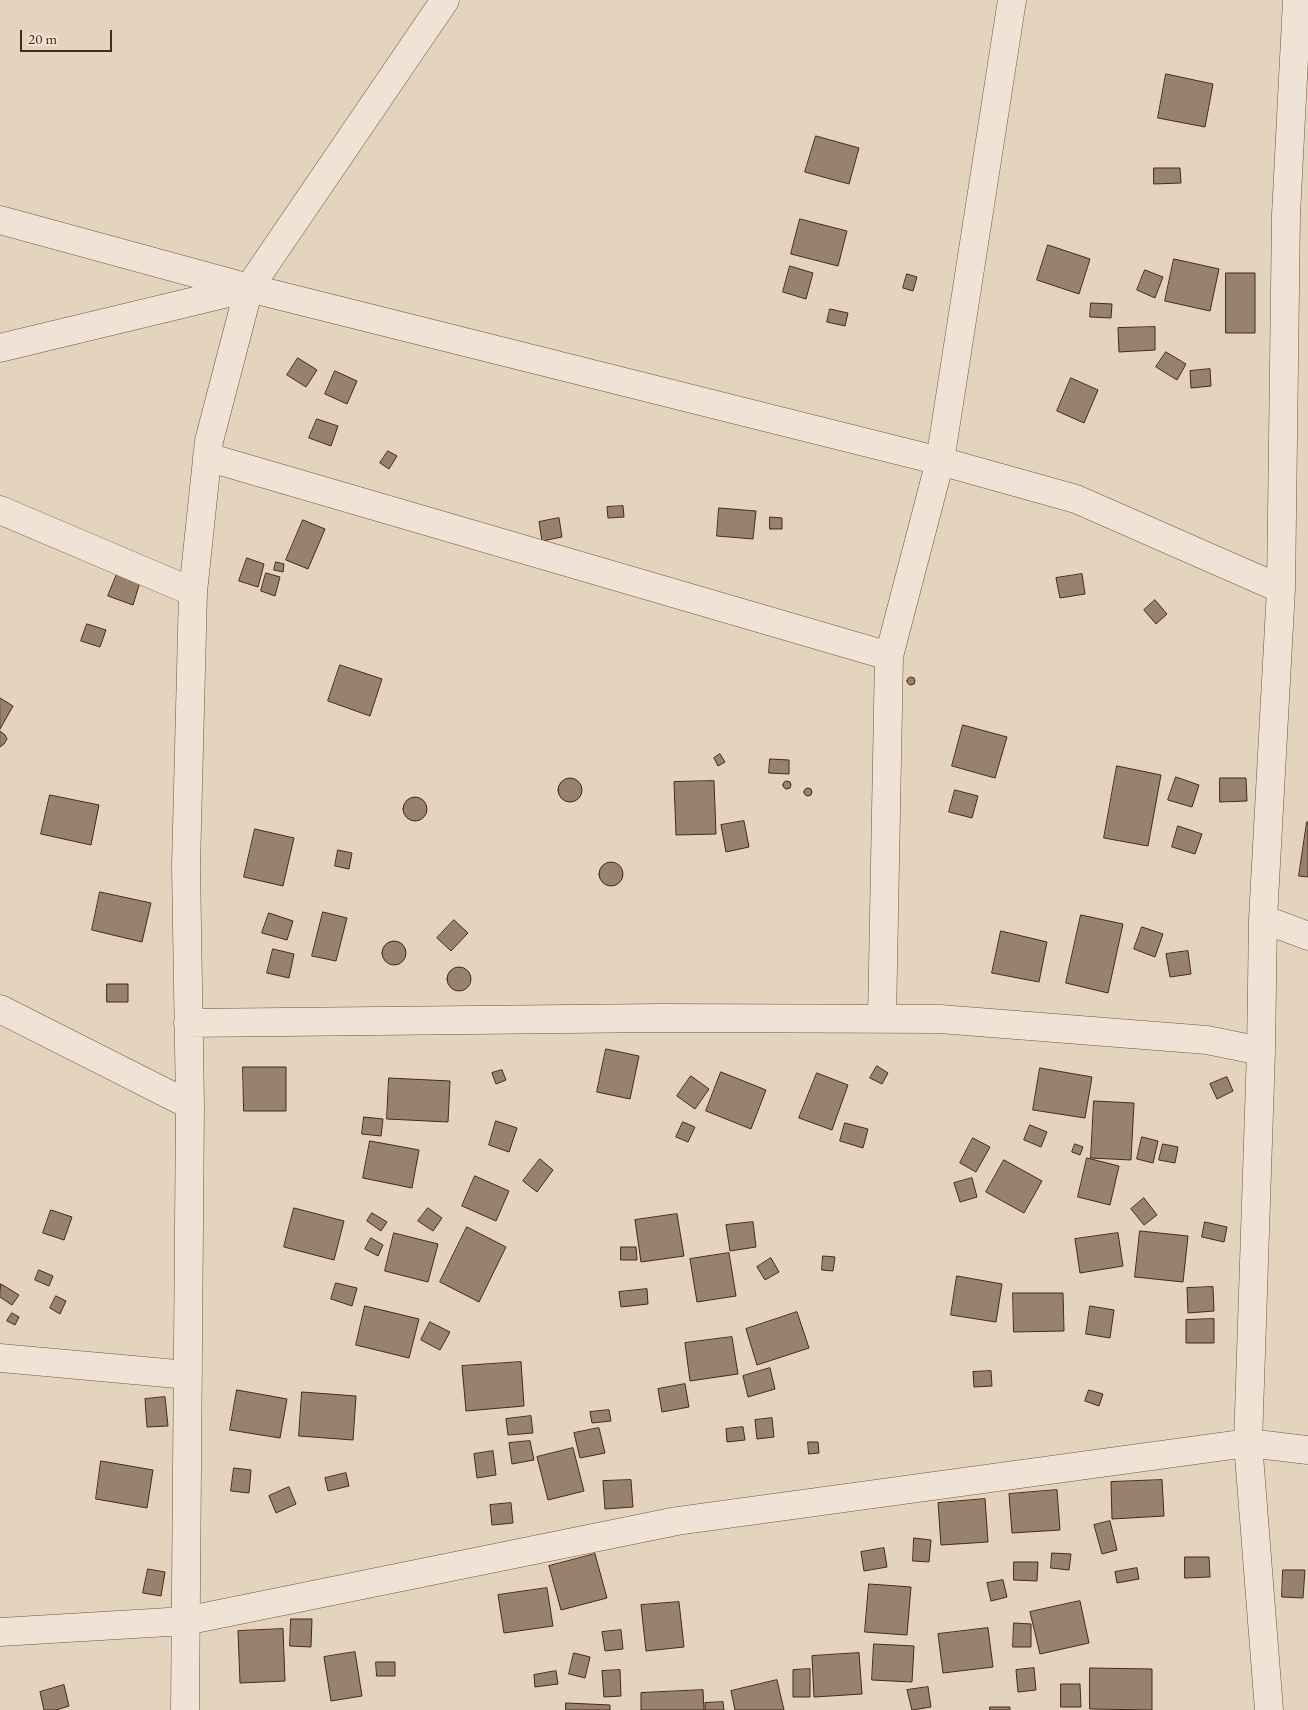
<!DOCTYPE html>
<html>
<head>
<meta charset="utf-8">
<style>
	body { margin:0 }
	#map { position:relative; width:1308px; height:1710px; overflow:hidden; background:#e5d4bd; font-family:"EB Garamond",serif }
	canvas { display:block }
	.scale { position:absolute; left:20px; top:30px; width:92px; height:22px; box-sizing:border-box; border:2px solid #472916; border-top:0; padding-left:6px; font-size:15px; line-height:18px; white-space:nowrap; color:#472916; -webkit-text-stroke:4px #eee3d4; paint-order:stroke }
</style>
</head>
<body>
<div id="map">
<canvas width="1308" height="1710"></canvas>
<div class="scale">20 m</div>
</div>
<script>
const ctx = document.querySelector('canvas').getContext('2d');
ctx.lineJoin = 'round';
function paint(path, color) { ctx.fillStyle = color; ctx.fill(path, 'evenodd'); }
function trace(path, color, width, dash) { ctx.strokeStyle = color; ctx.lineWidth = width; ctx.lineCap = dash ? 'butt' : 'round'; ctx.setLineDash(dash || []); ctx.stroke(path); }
const building = new Path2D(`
	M 1166,74 L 1213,84 L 1205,127 L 1158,118 Z
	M 816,136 L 859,148 L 849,184 L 805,172 Z
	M 1154,168 L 1180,168 L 1181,183 L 1154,184 Z
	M 800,219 L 847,231 L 838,266 L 791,254 Z
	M 1048,245 L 1090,259 L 1079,294 L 1037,280 Z
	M 1174,259 L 1219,269 L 1210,311 L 1165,301 Z
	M 790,266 L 813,273 L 806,299 L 783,292 Z
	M 1145,270 L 1163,277 L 1155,298 L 1137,290 Z
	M 1226,273 L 1255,273 L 1255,333 L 1226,333 Z
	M 907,274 L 917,277 L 913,291 L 903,288 Z
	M 1091,303 L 1112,304 L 1111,318 L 1090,317 Z
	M 830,309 L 848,313 L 845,326 L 827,322 Z
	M 1155,327 L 1155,350 L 1119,352 L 1118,328 Z
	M 1166,352 L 1186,364 L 1177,380 L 1156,367 Z
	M 298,358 L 317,370 L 306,387 L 287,375 Z
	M 1210,369 L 1211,386 L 1191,388 L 1190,371 Z
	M 335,371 L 357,381 L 347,404 L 325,394 Z
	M 1071,378 L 1098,390 L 1084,423 L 1057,411 Z
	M 317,419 L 338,426 L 331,446 L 309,438 Z
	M 388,451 L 397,456 L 389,469 L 380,463 Z
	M 623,506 L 624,517 L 608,518 L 607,507 Z
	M 719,508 L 756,511 L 753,539 L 717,536 Z
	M 770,517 L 782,518 L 782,529 L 770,529 Z
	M 559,518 L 562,537 L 542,541 L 539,522 Z
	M 303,520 L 325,529 L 308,569 L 286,560 Z
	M 247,558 L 264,564 L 258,587 L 239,581 Z
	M 276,562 L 284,564 L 283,572 L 274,570 Z
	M 266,573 L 280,577 L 275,596 L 261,591 Z
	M 117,574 L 140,582 L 133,605 L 108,596 Z
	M 1082,574 L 1085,594 L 1060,598 L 1056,578 Z
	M 1155,600 L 1167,614 L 1156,624 L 1144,610 Z
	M 87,624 L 106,630 L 100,647 L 81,641 Z
	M 340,665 L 382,679 L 370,716 L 328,701 Z
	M907 681a4 4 0 1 1 8 0a4 4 0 1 1-8 0Z
	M 0,698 L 13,706 L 0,729 Z
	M 963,725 L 1007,737 L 995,778 L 952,766 Z
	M 0,731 L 5,735 L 7,739 L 4,744 L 0,747 Z
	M 720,754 L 725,762 L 718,766 L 714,758 Z
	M 770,759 L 789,760 L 789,774 L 769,773 Z
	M 1117,766 L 1161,775 L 1148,846 L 1104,838 Z
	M 1176,777 L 1199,785 L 1192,807 L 1168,800 Z
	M 1220,778 L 1246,778 L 1247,801 L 1220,802 Z
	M558 790a12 12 0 1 1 24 0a12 12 0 1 1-24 0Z
	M783 785a4 4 0 1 1 8 0a4 4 0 1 1-8 0Z
	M 714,781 L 716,834 L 676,835 L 674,782 Z
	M804 792a4 4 0 1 1 8 0a4 4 0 1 1-8 0Z
	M 955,790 L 978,796 L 972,818 L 949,812 Z
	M 50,795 L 99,805 L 91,845 L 41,834 Z
	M403 809a12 12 0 1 1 24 0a12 12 0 1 1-24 0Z
	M 744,821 L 749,847 L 726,852 L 721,825 Z
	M 1307,822 L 1308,822 L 1308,877 L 1299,876 Z
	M 1178,826 L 1202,834 L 1195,854 L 1172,847 Z
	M 255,829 L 294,838 L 283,886 L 244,877 Z
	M 338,850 L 352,853 L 349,869 L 335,866 Z
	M599 874a12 12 0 1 1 24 0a12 12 0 1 1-24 0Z
	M 100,892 L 151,903 L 142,942 L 92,930 Z
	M 323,912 L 347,918 L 336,961 L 312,956 Z
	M 269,913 L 293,921 L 287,940 L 262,933 Z
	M 1081,915 L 1123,924 L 1108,993 L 1066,983 Z
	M 454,920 L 468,933 L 451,951 L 437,938 Z
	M 1142,927 L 1163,934 L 1155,957 L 1134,949 Z
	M 1001,931 L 1047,942 L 1039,982 L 992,973 Z
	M382 953a12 12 0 1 1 24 0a12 12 0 1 1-24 0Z
	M 273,949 L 294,954 L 289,978 L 267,973 Z
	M 1188,951 L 1191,974 L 1170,977 L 1166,954 Z
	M447 979a12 12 0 1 1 24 0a12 12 0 1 1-24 0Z
	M 107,984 L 128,984 L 128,1002 L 107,1002 Z
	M 606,1049 L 639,1056 L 630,1099 L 597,1092 Z
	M 877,1066 L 888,1073 L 882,1084 L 870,1078 Z
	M 243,1067 L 286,1067 L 286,1111 L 244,1111 Z
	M 1040,1068 L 1092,1077 L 1085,1118 L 1033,1110 Z
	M 502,1070 L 506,1080 L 496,1084 L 492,1073 Z
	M 721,1072 L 766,1090 L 751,1129 L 706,1111 Z
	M 817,1073 L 848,1085 L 832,1130 L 799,1118 Z
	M 691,1076 L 709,1089 L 695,1109 L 677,1096 Z
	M 1227,1077 L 1233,1091 L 1217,1099 L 1210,1084 Z
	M 389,1078 L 450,1081 L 448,1122 L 387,1119 Z
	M 1094,1101 L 1134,1103 L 1131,1160 L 1091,1158 Z
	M 364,1117 L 383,1119 L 381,1136 L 362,1134 Z
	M 496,1121 L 517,1128 L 509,1152 L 489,1145 Z
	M 683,1122 L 695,1127 L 688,1142 L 676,1137 Z
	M 845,1123 L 868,1129 L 863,1148 L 840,1141 Z
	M 1030,1125 L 1047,1132 L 1041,1147 L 1024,1140 Z
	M 1142,1137 L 1158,1141 L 1153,1163 L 1137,1159 Z
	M 973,1138 L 990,1147 L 976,1172 L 960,1163 Z
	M 370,1141 L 419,1150 L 412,1188 L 363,1178 Z
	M 1075,1144 L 1083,1147 L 1080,1155 L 1072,1152 Z
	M 1163,1144 L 1178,1147 L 1175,1163 L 1159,1160 Z
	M 1087,1158 L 1119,1166 L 1110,1205 L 1078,1197 Z
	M 540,1159 L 553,1170 L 537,1192 L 523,1181 Z
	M 1004,1160 L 1042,1181 L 1024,1213 L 986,1192 Z
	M 475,1176 L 509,1191 L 496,1221 L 462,1206 Z
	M 972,1178 L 977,1197 L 960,1202 L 954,1183 Z
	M 1144,1198 L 1157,1215 L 1144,1225 L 1131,1209 Z
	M 294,1208 L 344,1221 L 334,1260 L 284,1247 Z
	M 428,1208 L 442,1218 L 433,1231 L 418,1221 Z
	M 51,1210 L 72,1217 L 64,1240 L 43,1233 Z
	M 372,1213 L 387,1222 L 381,1231 L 367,1221 Z
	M 677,1214 L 684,1256 L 641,1262 L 635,1220 Z
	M 753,1222 L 756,1247 L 730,1251 L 726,1225 Z
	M 1205,1222 L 1227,1227 L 1224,1242 L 1202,1237 Z
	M 467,1227 L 506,1247 L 479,1302 L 440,1282 Z
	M 1140,1231 L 1188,1236 L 1183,1282 L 1135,1277 Z
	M 394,1233 L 438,1244 L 428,1282 L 385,1271 Z
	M 1118,1233 L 1123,1266 L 1080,1273 L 1075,1239 Z
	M 371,1238 L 383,1245 L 378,1256 L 365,1249 Z
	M 621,1247 L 636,1247 L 637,1260 L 621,1260 Z
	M 729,1253 L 736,1296 L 697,1302 L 690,1259 Z
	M 823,1256 L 835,1257 L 833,1271 L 822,1270 Z
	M 771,1258 L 779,1272 L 765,1280 L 757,1267 Z
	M 39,1270 L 53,1276 L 49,1286 L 35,1280 Z
	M 957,1276 L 1002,1284 L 996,1322 L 951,1315 Z
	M 336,1283 L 357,1288 L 352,1306 L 331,1299 Z
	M 1,1284 L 19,1295 L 12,1305 L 0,1297 Z
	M 1213,1287 L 1214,1311 L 1188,1313 L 1187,1288 Z
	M 647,1289 L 648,1304 L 621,1307 L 619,1292 Z
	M 1013,1293 L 1063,1293 L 1064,1331 L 1014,1332 Z
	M 56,1296 L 66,1301 L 60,1314 L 50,1308 Z
	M 365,1306 L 419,1319 L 409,1358 L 356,1345 Z
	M 1090,1306 L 1114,1310 L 1110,1338 L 1086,1334 Z
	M 797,1312 L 809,1348 L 757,1365 L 746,1329 Z
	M 12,1313 L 19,1317 L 15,1325 L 7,1321 Z
	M 1214,1319 L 1214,1343 L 1186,1343 L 1186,1320 Z
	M 430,1322 L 450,1332 L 440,1350 L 421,1340 Z
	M 732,1337 L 738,1374 L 690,1381 L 685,1343 Z
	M 521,1362 L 524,1406 L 466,1411 L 462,1366 Z
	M 770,1368 L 775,1389 L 748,1397 L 743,1376 Z
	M 991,1371 L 992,1386 L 974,1387 L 973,1372 Z
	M 685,1384 L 689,1407 L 662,1412 L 658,1389 Z
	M 237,1390 L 287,1399 L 280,1438 L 230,1430 Z
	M 1089,1390 L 1103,1394 L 1099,1406 L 1085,1401 Z
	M 302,1392 L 356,1396 L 353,1440 L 299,1436 Z
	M 165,1397 L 168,1426 L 147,1427 L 145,1399 Z
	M 609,1410 L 611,1421 L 592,1423 L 590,1412 Z
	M 531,1416 L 533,1433 L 508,1435 L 506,1419 Z
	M 772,1418 L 774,1437 L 757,1439 L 755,1420 Z
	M 743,1427 L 745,1440 L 727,1442 L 726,1429 Z
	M 599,1428 L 605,1453 L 580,1458 L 574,1433 Z
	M 530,1441 L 534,1460 L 512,1464 L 509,1443 Z
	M 808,1442 L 818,1442 L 819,1453 L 809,1454 Z
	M 573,1448 L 584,1491 L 548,1500 L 537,1457 Z
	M 493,1451 L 496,1475 L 477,1478 L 474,1454 Z
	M 101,1461 L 153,1470 L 147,1508 L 96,1499 Z
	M 234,1468 L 251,1470 L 249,1493 L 231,1491 Z
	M 346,1473 L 349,1486 L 328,1491 L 325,1478 Z
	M 631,1480 L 633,1507 L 605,1509 L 603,1481 Z
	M 1162,1480 L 1164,1516 L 1112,1519 L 1111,1482 Z
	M 289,1487 L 296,1504 L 276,1513 L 269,1496 Z
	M 1057,1490 L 1060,1530 L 1012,1533 L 1009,1494 Z
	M 985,1499 L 988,1542 L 941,1545 L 938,1503 Z
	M 511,1503 L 513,1523 L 492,1525 L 490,1505 Z
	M 1110,1521 L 1117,1550 L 1102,1554 L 1094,1525 Z
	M 914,1538 L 931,1540 L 929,1562 L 913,1561 Z
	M 884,1548 L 887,1567 L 864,1571 L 861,1552 Z
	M 1052,1553 L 1071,1554 L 1069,1570 L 1051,1568 Z
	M 595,1554 L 607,1598 L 561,1610 L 549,1566 Z
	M 1185,1557 L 1209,1557 L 1210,1577 L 1185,1578 Z
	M 1014,1562 L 1038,1562 L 1037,1581 L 1014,1580 Z
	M 1137,1568 L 1139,1579 L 1117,1583 L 1115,1572 Z
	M 148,1569 L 165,1572 L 161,1596 L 143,1593 Z
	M 1283,1570 L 1305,1570 L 1303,1598 L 1282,1597 Z
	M 1003,1580 L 1007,1597 L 991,1601 L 987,1583 Z
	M 869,1584 L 911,1587 L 907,1635 L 865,1632 Z
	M 547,1588 L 553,1626 L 504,1633 L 498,1595 Z
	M 1080,1601 L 1089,1643 L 1040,1654 L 1030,1612 Z
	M 679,1602 L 684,1647 L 646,1651 L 641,1605 Z
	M 291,1619 L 312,1619 L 311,1647 L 290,1646 Z
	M 1014,1623 L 1031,1624 L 1031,1647 L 1013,1647 Z
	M 988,1628 L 993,1667 L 943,1673 L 938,1634 Z
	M 283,1629 L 285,1681 L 240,1683 L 238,1631 Z
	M 621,1630 L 623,1649 L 605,1651 L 602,1632 Z
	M 874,1644 L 914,1646 L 912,1682 L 872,1680 Z
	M 355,1652 L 362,1696 L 331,1701 L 324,1657 Z
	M 574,1653 L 590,1657 L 585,1678 L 569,1674 Z
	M 859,1653 L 862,1694 L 814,1697 L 812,1656 Z
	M 376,1662 L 395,1662 L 395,1676 L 377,1676 Z
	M 1034,1668 L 1036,1690 L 1018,1692 L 1016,1670 Z
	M 1090,1668 L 1152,1669 L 1152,1710 L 1090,1709 Z
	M 810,1669 L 810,1697 L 793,1697 L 793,1670 Z
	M 620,1670 L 621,1696 L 604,1697 L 602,1671 Z
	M 556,1671 L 558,1684 L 535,1687 L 534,1675 Z
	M 777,1680 L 784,1710 L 735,1710 L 731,1691 Z
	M 1061,1684 L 1080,1684 L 1081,1707 L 1061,1707 Z
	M 64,1685 L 69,1706 L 56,1710 L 44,1710 L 40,1692 Z
	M 928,1687 L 931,1707 L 912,1710 L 907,1690 Z
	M 703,1690 L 704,1710 L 641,1710 L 641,1693 Z
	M 723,1702 L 724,1710 L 705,1710 L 705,1703 Z
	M 566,1703 L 610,1705 L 610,1710 L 566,1710 Z
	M 990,1707 L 1010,1707 L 1010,1710 L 990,1710 Z`);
const street = new Path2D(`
	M 0,220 L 249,288 L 940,461 L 1076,499 L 1281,589
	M 0,348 L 245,289
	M 207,457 L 889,656 L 882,1019
	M 0,510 L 193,592
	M 889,656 L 940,461 L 1012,0
	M 1263,919 L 1308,936
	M 0,1009 L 190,1105
	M 188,1023 L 660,1018 L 940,1019 L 1207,1040 L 1261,1051
	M 0,1358 L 188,1375
	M 0,1632 L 185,1621 L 677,1521 L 1248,1443 L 1308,1450
	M 185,1710 L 190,1105 L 186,866 L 193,592 L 209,441 L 249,288 L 445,0
	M 1269,1710 L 1248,1443 L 1261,1051 L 1263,919 L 1281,589 L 1286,215 L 1297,0`);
paint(building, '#99826d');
trace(building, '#472916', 1);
trace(street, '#6e5440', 29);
trace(street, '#eee3d4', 28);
</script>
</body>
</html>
